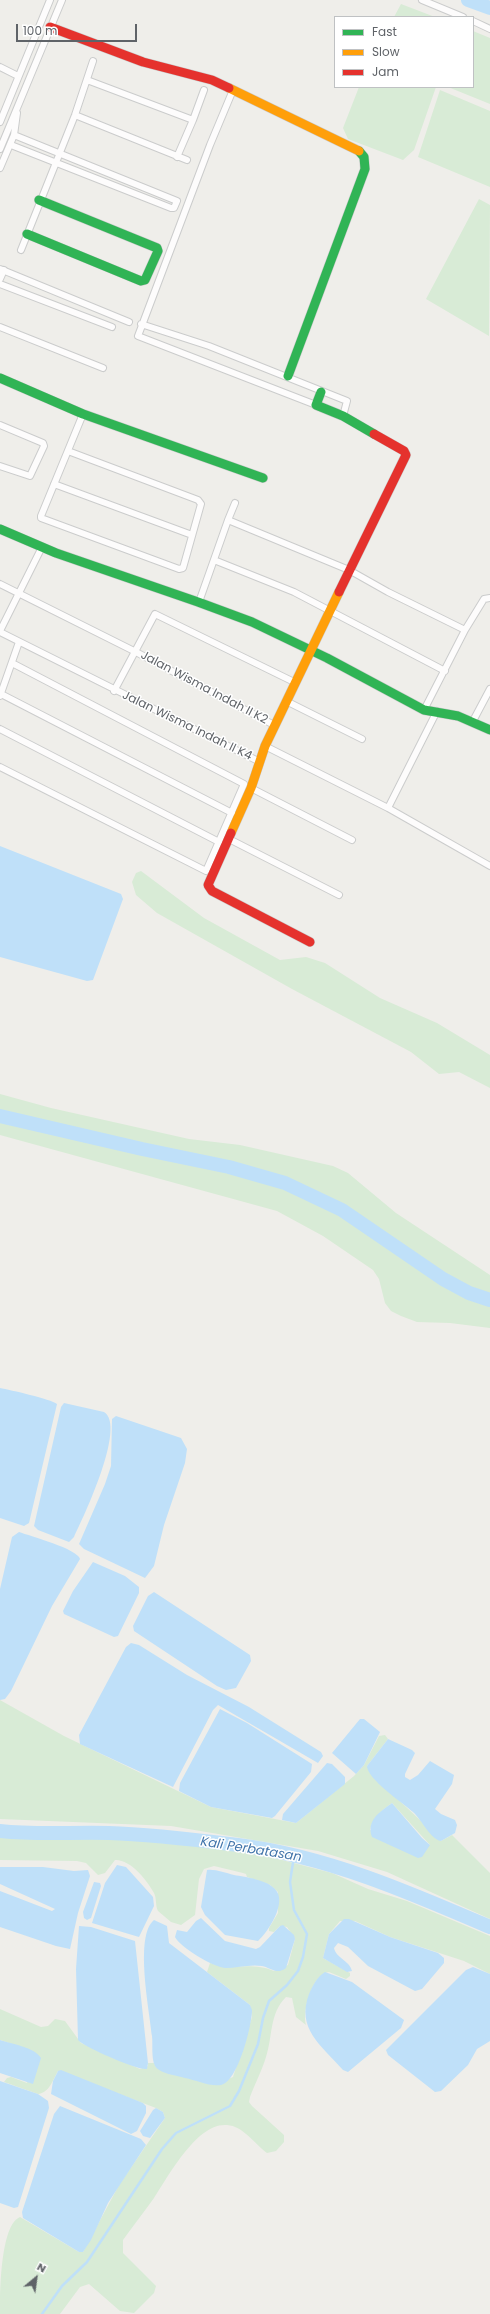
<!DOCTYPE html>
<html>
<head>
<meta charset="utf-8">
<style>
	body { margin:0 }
	#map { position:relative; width:490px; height:2314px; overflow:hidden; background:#efeeea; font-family:Poppins,sans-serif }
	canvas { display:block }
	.legend { position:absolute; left:334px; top:16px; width:140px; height:72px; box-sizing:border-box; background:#fff; border:1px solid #bfc1c3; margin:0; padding:5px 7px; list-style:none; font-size:12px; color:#5f6368 }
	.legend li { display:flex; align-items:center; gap:8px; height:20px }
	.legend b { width:20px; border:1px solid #bfc1c3 }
	.north { position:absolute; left:16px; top:2258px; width:40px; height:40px; -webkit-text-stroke:3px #fff; paint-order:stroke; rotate:29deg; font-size:11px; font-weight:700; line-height:16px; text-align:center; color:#5f6368 }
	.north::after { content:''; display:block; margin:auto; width:14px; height:18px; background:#5f6368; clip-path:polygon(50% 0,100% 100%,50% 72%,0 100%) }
	.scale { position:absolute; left:16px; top:24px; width:121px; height:18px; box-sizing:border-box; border:2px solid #5f6368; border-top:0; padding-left:5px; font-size:12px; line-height:14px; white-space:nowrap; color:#5f6368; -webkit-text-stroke:3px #fff; paint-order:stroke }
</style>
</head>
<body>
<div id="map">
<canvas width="490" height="2314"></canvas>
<ul class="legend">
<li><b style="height:5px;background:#30b455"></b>Fast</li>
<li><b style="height:5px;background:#ff9f0a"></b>Slow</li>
<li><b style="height:5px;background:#e5322d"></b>Jam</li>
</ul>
<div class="north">N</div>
<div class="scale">100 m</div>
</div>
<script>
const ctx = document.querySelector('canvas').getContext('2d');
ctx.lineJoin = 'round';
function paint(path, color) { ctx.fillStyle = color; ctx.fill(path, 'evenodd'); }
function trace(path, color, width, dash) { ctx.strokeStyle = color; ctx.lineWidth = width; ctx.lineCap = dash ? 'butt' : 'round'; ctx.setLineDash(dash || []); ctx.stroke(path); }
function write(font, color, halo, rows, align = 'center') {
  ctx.font = font + ' Poppins,sans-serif'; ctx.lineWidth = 3; ctx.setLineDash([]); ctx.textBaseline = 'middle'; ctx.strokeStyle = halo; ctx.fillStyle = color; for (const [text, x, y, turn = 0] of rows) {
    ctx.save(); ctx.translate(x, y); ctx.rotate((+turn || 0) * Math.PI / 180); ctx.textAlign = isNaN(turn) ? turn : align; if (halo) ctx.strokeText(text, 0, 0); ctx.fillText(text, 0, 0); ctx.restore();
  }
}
const green = new Path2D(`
	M 401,4 L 435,17 L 394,17 Z
	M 473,31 L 490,38 L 490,104 L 448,87 L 473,87 Z
	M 359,87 L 436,87 L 414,150 L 403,160 L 348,139 L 343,128 Z
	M 440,90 L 490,111 L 490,187 L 418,157 Z
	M 479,199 L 490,205 L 489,336 L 426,299 Z
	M 141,871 L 204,918 L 280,960 L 306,957 L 325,963 L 380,998 L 437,1023 L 490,1055 L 490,1088 L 459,1072 L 439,1074 L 411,1052 L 292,989 L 157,913 L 136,895 L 132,882 L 136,873 Z
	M 0,1094 L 51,1108 L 189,1139 L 240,1145 L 333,1166 L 348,1173 L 396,1213 L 490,1275 L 490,1328 L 450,1323 L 417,1322 L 401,1316 L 391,1311 L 385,1303 L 379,1279 L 373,1270 L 323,1236 L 277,1211 L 0,1135 Z
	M 0,1700 L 64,1736 L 211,1807 L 296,1823 L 354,1776 L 364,1765 L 379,1736 L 385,1735 L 388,1739 L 367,1766 C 389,1794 417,1815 441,1841 L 452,1835 L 490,1873 L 490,1919 L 387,1872 L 318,1851 L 171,1826 L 0,1819 ZM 392,1803 L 430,1845 L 370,1830 C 373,1817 381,1811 392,1803 Z
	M 0,1836 L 141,1840 L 230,1848 L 259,1854 L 332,1873 L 368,1889 L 407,1901 L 490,1936 L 490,1974 L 464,1961 L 390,1937 L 355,1921 L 340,1921 L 329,1934 L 323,1958 L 350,1973 L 350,1976 L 346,1979 L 329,1972 C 312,1974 302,2012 306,2025 L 296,2017 L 292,1998 L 286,1997 C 269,2014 273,2036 266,2057 C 262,2070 255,2084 250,2097 L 249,2102 L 252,2106 L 284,2135 L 284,2142 L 276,2151 L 267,2153 C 255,2144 243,2126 227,2125 C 197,2122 168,2177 154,2198 C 144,2212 133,2226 123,2240 L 123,2253 L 156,2286 L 154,2293 L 134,2313 L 120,2311 L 89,2284 L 80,2287 L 60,2314 L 0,2314 C 0,2295 0,2225 20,2217 L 79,2252 L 83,2252 L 119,2185 L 165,2118 L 163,2112 L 156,2108 L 58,2071 C 53,2080 49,2093 38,2094 L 4,2082 L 7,2078 L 11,2077 L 27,2083 L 32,2051 L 0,2040 L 0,2009 L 41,2027 L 48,2026 L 55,2019 L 65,2021 L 81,2043 L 140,2069 L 148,2066 L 148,2063 L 154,2063 L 156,2067 L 214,2085 L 233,2077 L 252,2017 L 250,2005 L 207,1972 L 210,1963 C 231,1971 252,1961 274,1971 L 288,1965 L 295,1939 L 287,1927 L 280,1926 L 274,1932 L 269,1931 L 269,1928 L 278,1913 L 278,1892 L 270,1885 L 247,1877 L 246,1874 L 243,1873 L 214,1866 L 204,1869 L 199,1879 L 195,1915 L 181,1925 L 171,1922 L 158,1911 C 155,1905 157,1899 154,1893 C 147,1880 130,1859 115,1860 L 105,1873 L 98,1875 L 86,1863 L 77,1861 L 0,1860 Z`);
const water = new Path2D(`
	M 0,846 L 121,894 L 123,899 L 93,980 L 87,981 L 0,957 Z
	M 0,1388 C 10,1390 51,1399 57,1404 L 29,1523 L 24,1526 L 0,1518 Z
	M 64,1403 L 104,1412 C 127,1426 83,1518 74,1537 L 69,1542 L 38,1530 L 34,1526 L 61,1407 Z
	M 116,1416 L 181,1438 L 187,1449 L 185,1463 L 164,1525 L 154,1566 L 145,1578 L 84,1549 L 79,1544 L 105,1484 L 111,1466 L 112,1419 Z
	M 19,1532 C 30,1536 78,1549 80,1559 L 52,1606 L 11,1691 L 5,1699 L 0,1700 L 0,1589 L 12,1537 Z
	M 93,1562 L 125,1576 L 139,1587 L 139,1593 L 118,1636 L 114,1637 L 64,1614 L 63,1611 L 73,1591 Z
	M 154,1592 L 250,1655 L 251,1661 L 236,1688 L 226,1690 L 217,1686 L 134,1631 L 133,1626 L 148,1596 Z
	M 131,1643 L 139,1645 L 187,1675 L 249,1707 L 321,1752 L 323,1756 L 318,1763 L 218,1705 L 213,1710 L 173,1787 L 80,1744 L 79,1735 L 126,1647 Z
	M 220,1709 L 247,1723 L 312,1764 L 311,1772 L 275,1816 L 272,1818 L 211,1807 L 179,1791 L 180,1783 Z
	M 360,1719 L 364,1719 L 380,1732 L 364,1765 L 356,1774 L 332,1753 Z
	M 388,1739 L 412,1750 L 415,1753 L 405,1774 L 405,1777 L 410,1780 L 418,1775 L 430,1761 L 454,1775 L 452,1784 L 435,1809 L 441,1814 L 455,1820 L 457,1825 L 455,1833 L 441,1841 C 430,1839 422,1820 413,1812 C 403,1803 367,1779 367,1766 Z
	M 327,1763 L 332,1764 L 345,1777 L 345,1784 L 296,1823 L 282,1820 L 283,1814 Z
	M 392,1803 L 422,1838 L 430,1845 L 422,1857 L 418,1858 L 372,1837 C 366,1820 380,1812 392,1803 Z
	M 117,1865 L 126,1867 L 153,1897 L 154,1906 L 139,1937 L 92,1923 L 105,1883 Z
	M 0,1867 L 43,1867 L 74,1871 L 88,1870 L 90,1876 L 78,1913 L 70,1949 L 56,1946 L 0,1927 L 0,1891 L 52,1911 L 55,1909 L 0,1884 Z
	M 207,1870 C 216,1869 225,1873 234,1875 C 246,1877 267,1880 275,1889 C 288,1902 268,1932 258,1941 L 225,1935 L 205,1915 L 201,1907 Z
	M 94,1882 L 100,1883 L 101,1886 L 91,1918 L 87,1920 L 84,1918 L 83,1912 Z
	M 201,1918 L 225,1941 L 256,1949 L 260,1947 L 280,1926 L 283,1925 L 294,1935 L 295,1939 L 286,1968 C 277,1975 271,1968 262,1966 C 250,1964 237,1968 225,1968 C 213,1967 180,1947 175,1937 L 177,1930 L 187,1932 L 196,1921 Z
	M 344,1919 L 349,1919 L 390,1937 L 438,1953 L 444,1958 L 444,1963 L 422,1989 L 415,1991 L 368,1966 L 348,1947 L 338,1943 L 334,1948 C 336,1958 350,1961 352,1971 L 347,1972 L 323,1958 L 329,1934 Z
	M 154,1920 L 167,1926 L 169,1943 L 250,2005 L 252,2010 C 252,2025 238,2082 221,2085 C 210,2087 196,2080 185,2078 C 176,2075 160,2074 155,2066 C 151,2058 153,2044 152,2036 C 150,2012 134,1936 154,1920 Z
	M 79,1926 L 91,1927 L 135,1941 L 148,2063 L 147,2069 C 139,2071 84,2047 78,2040 L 76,1969 Z
	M 473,1967 L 490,1974 L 490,2041 L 477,2049 L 468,2065 L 441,2091 L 435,2092 L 388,2055 L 386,2050 L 466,1970 Z
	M 325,1972 L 352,1982 L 404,2020 L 401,2028 L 348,2072 L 343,2070 C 321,2045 296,2029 309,1994 C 313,1985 317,1977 325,1972 Z
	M 0,2040 C 12,2044 34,2047 41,2058 L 33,2084 L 0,2073 Z
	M 61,2070 L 143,2103 L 146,2106 L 146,2113 L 137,2131 L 131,2134 L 51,2094 L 53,2081 L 58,2071 Z
	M 0,2081 L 38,2094 L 48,2101 L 49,2108 L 18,2207 L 14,2208 L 0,2203 Z
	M 60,2106 L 141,2139 L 146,2145 L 108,2203 L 91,2240 L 83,2252 L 79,2252 L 23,2218 L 22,2212 L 54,2114 Z
	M 156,2108 L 163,2112 L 165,2118 L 150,2138 L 143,2136 L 140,2131 L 153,2110 Z`);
const stream = new Path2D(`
	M 42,2314 L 62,2286 L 87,2262 L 162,2149 L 176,2133 L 230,2106 L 239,2091 L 258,2044 L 263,2018 L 269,2001 L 287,1985 L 298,1971 L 303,1957 L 307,1934 L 294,1910 L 290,1882 L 294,1856`);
const river = new Path2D(`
	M 468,0 L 490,8
	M 0,1116 L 142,1149 L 229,1167 L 285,1183 L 342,1210 L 443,1279 L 469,1293 L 490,1300
	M 0,1831 C 36,1835 72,1832 109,1833 C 149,1834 198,1840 238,1845 C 326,1856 409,1892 490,1927`);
const street = new Path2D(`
	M 422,0 L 463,17
	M 473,21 L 490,29
	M 0,67 L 18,76
	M 87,80 L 193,120 L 177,157
	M 233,90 L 210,145 L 138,336 L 316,405
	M 75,115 L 187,160
	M 193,120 L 204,90
	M 0,122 L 50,0
	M 11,145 L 171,208 L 174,208 L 177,201 L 14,135
	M 0,149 L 62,0
	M 0,168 L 14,135 L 17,113
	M 21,250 L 75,115 L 93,61
	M 0,269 L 129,322
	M 0,279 L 4,270
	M 0,284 L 112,327
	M 141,324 L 209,346 L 347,401 L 343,416
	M 0,327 L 103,368
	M 0,425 L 43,443 L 44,446 L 30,476 L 0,466
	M 68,451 L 198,500 L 201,504 L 183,568 L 179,569 L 41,518 L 41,516 L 83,414
	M 54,484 L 192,535
	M 228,520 L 235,503
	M 214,560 L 294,592 L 445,671
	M 0,584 L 134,651 L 274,725
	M 199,602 L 228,520 L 349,570 L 388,592 L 465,630
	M 0,631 L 41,549
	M 0,632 L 260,762
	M 114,691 L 155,614 L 294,682
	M 1,694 L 232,813
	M 0,696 L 19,642
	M 286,701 L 362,739
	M 424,710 L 465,630 L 484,599 L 490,598
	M 473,721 L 490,689
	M 0,729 L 219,842
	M 265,746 L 388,808 L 490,866
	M 0,767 L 206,871 L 244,784 L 12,663
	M 251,788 L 352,840
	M 388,808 L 437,711
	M 229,839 L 339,895`);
const fast = new Path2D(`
	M 27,234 L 141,281 L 145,280 L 158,251 L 157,248 L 39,200
	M 288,376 L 365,169 L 364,157 L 359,151
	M 0,378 L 83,414 L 263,478
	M 321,392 L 316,405 L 343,416 L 374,434
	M 0,529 L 56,553 L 198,602 L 252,622 L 327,658 L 424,710 L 458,716 L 490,730`);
const slow = new Path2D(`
	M 229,88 L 359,151
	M 231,833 L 251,788 L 265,746 L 339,592`);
const jam = new Path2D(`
	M 50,27 L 143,62 L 212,80 L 229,88
	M 339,592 L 406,455 L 404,451 L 374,434
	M 231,833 L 208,885 L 212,891 L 310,942`);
const streetNames = [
	["Jalan Wisma Indah II K2",204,688,28],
	["Jalan Wisma Indah II K4",187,726,26]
];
const waterNames = [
	["Kali Perbatasan",251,1850,9]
];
paint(green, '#d8ebd6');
paint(water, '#bfe0f9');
trace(stream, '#bfe0f9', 2.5);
trace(river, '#bfe0f9', 14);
trace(street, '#cbcccc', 8);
trace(fast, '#cacacb', 10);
trace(slow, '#cacacb', 10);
trace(jam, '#cacacb', 10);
trace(street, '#fdfcfc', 6);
trace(fast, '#30b455', 9);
trace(slow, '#ff9f0a', 9);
trace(jam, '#e5322d', 9);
write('12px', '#5f6368', '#fff', streetNames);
write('italic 13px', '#4174aa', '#fff', waterNames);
</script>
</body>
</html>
